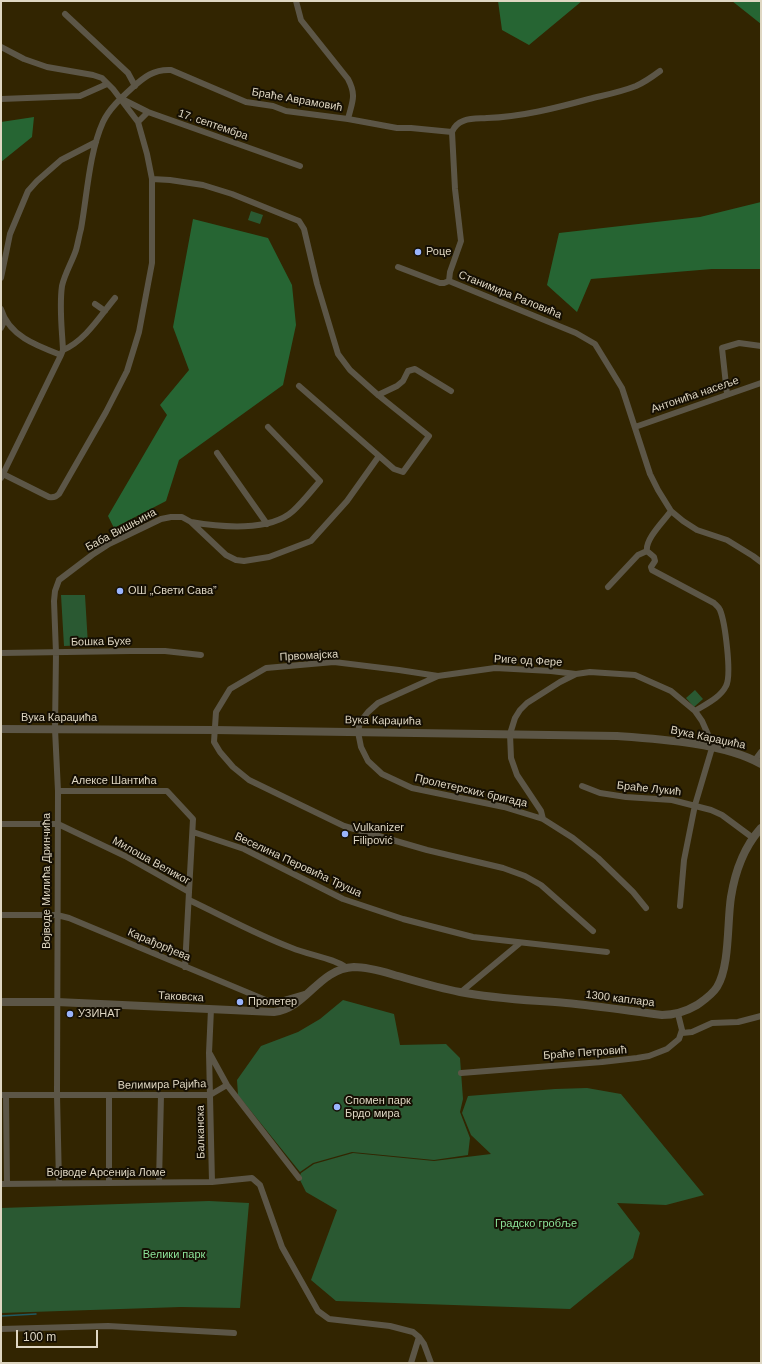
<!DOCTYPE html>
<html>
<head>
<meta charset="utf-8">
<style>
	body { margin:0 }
	#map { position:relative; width:762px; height:1364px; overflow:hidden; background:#322501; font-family:Arial,sans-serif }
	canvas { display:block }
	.frame { position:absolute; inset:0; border:2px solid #dfd7c3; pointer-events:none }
	.scale { position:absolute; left:16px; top:1330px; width:82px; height:18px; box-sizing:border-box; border:2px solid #dfd7c3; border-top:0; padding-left:5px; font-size:12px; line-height:14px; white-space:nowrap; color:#dfd7c3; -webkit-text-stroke:3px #150f03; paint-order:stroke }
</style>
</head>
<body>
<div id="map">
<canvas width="762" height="1364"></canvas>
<div class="frame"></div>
<div class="scale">100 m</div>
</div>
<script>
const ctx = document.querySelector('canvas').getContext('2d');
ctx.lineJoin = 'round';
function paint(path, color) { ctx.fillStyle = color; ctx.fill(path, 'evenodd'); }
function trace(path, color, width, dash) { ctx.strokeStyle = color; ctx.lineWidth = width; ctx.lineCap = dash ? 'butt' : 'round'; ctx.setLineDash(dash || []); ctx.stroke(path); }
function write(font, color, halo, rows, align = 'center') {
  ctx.font = font + ' Arial,sans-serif'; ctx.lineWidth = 4; ctx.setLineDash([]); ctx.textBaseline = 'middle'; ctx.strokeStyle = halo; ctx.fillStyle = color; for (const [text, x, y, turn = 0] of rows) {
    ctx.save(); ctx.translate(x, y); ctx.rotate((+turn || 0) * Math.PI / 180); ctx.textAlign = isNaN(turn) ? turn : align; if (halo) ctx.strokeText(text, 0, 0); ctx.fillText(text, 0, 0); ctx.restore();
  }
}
const green = new Path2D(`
	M 251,211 L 263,215 L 260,224 L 248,220 Z
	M 61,595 L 85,595 L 88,645 L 64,646 Z
	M 695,690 L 703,699 L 694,707 L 686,698 Z
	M 343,1000 L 394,1014 L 400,1045 L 446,1044 L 460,1058 L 463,1099 L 460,1112 L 470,1138 L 468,1155 L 434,1160 L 352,1152 L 313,1163 L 300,1172 L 238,1095 L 237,1080 L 261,1046 L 298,1032 L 320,1019 Z
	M 587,1088 L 621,1094 L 704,1195 L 666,1205 L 617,1203 L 640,1233 L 633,1258 L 570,1309 L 336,1301 L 311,1280 L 337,1210 L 306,1192 L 299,1178 L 301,1173 L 314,1164 L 353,1153 L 434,1161 L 491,1154 L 471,1135 L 462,1113 L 468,1096 L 555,1089 Z
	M 209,1201 L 249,1203 L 240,1308 L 181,1307 L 1,1313 L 1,1208 Z`);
const forest = new Path2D(`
	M 498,1 L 582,1 L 529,45 L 502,30 Z
	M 732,1 L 761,1 L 761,24 Z
	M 34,117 L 32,137 L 1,162 L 1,122 Z
	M 761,202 L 761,269 L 712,269 L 591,279 L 577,312 L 547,285 L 559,233 L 700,217 Z
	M 193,219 L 268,238 L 292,285 L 296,325 L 283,385 L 179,460 L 166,501 L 114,528 L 108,516 L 167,415 L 160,405 L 189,370 L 173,327 Z`);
const stream = new Path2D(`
	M 1,1316 L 36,1314`);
const minor = new Path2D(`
	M 296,1 L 301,20 L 348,79 C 357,96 352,102 348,119
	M 65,14 L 128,73 L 135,86
	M 1,47 L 24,59 L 47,67 L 93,75 L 102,78 L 113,89 L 138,122 L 147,154 L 152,179 L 152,263 L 139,332 L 127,371 L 106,412 L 59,494 C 56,497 53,498 49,497 L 3,474
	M 1,99 L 80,96 L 107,84
	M 122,99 L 148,112 L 300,166
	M 138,122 L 148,112
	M 152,179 L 170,180 L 203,185 L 232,194 L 289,217 L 299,221 L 304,229 L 317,284 L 338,354 L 350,370 L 378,395 L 429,436 L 403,472 L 394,469 L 299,386
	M 398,267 L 440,283 L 444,283 L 449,281
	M 1,278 L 10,234 L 28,191 L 37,181 L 61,160 L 96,142
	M 449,281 L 576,333 L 595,344 L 622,388 L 650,474 L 658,490 L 671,511 L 683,521 L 697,530 L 727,540 L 753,556 L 761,562
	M 449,281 L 450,272 L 461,241 L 455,189 L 452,132 C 458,117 474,119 487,118 C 521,117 556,108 589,99 C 605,95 621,92 636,86 C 645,82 652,77 660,71
	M 95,304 L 105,311
	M 1,309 C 9,336 37,346 61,355
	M 1,328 L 5,320
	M 63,350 C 85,341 100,316 115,298
	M 727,394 L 722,348 L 739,343 L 761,346
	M 378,395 L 397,386 L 403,381 L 408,371 L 415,369 L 451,391
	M 635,427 L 761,383
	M 217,453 L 267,524
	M 1,478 L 61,355 L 63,350 C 62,329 59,307 62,286 C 65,273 72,262 76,250 C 78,243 79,236 81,229 C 87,196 89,153 103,122 C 109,109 121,98 132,88 C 144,77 154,69 171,70 L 246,102 L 273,106 L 286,111 L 348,119 L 397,128 L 411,128 L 452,132
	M 671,511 C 664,521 645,539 647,551 L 654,557 L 655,561 L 651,567 L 652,570 L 714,603 C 716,605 719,607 720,610 C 725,622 732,675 726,686 C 720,698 706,704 695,711
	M 191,522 C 220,527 270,532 293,511 C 303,502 312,490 320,481 L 268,427
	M 608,587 L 638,555 L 647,551
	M 1,653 L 131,651 L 165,651 L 201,655
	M 576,674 L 551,671 L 495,668 L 438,676 L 378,703 L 368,712 L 360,722 L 358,732 L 361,747 L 368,761 L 382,774 L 412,788 L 504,807 L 543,819 L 573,838 L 598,858 L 633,892 L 646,908
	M 438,676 L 399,670 L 334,662 L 266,668 L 230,689 L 216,712 L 214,742 L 220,752 L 233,767 L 249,780 L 344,826 L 427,850 L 503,868 L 525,876 L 541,885 L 593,931
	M 755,760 L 761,752
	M 582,786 L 600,793 L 626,797 L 672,800 L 711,810 L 722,815 L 753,838
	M 58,791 L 167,791 L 193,819 L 189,892
	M 543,819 L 541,811 L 517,775 L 511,758 L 510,734 L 515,718 L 520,710 L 527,703 L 560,682 L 576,674 L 590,672 L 635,675 L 671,691 L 695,711 L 702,721 L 710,739 L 712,748 L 695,805 L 684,860 L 680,906
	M 1,824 L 58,824 L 125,856 L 189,892 L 185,967
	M 193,832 L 244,849 L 343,899 L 403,919 L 473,937 L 607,952
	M 189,900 C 223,916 257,935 292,948 C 309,955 334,958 347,968
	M 1,915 L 57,915 L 69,918 L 268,1001 L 281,1001 L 305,994
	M 461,992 L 520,943
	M 211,1009 L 209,1053 L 212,1182
	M 682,1033 L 692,1032 L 712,1023 L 738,1022 L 761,1016
	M 210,1054 L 227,1085 L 299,1178
	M 461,1073 L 602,1062 L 637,1058 L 649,1056 L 667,1049 L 679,1039 L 682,1030 L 678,1014
	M 1,1095 L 210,1095 L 227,1085
	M 6,1095 L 7,1184
	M 109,1095 L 109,1183
	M 159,1182 L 161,1095
	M 59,1183 L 57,1095 L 58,791 L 55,729 L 56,653 L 54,601 L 55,591 L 59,580 L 92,555 L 109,544 L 161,519 L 171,517 L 182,517 L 191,522 L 226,555 L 236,560 L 244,561 L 269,557 L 311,541 L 347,501 L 379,456
	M 1,1184 L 212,1182 L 252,1178 L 260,1185 L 282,1247 L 318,1311 L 329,1319 L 390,1326 L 413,1332 L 419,1337 L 424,1344 L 431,1363
	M 1,1329 L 108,1326 L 234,1333
	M 411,1363 L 419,1337`);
const tertiary = new Path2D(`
	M 1,729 L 214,730 L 617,736 C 660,739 724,743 761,764
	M 1,1002 L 57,1002 L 274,1012 C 307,1008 318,969 354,967 C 369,967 384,972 398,976 C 419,982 439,988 460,992 C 495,999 530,1000 566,1003 C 598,1006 630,1011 662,1015 C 675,1015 685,1012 697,1005 C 704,1000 712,995 717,987 C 730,966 727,922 731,897 C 735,872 744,847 761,828`);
const markers = [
	[418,252,4,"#9ab5fd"],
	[120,591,4,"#9ab5fd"],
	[345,834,4,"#9ab5fd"],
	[240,1002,4,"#9ab5fd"],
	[70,1014,4,"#9ab5fd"],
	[337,1107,4,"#9ab5fd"]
];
const streetNames = [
	["Браће Аврамовић",297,100,10],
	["17. септембра",213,125,19],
	["Станимира Раловића",510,295,22],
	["Антонића насеље",695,395,-19],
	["Баба Вишњина",121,530,-28],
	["Бошка Бухе",101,642,-1],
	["Првомајска",309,656,-3],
	["Риге од Фере",528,661,3],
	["Вука Караџића",59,718],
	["Вука Караџића",383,721,1],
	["Вука Караџића",708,738,12],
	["Алексе Шантића",114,781],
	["Браће Лукић",649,789,6],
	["Пролетерских бригада",471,791,13],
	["Милоша Великог",151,861,29],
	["Веселина Перовића Труша",298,865,25],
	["Војводе Милића Дринчића",47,881,-90],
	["Карађорђева",159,945,23],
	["Таковска",181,997,3],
	["1300 каплара",620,999,7],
	["Браће Петровић",585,1053,-4],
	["Велимира Рајића",162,1085,-1],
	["Балканска",201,1132,-91],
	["Војводе Арсенија Ломе",106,1173]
];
const poiNames = [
	["Роце",426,252],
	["ОШ „Свети Сава”",128,591],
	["Vulkanizer",353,828],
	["Filipović",353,841],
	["Пролетер",248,1002],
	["УЗИНАТ",78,1014],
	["Спомен парк",345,1101],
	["Брдо мира",345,1114]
];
const parkNames = [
	["Градско гробље",536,1224],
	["Велики парк",174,1255]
];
paint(green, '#2a5932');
paint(forest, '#266533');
trace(stream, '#1f5b63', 1.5);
trace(minor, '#5c5647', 6);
trace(tertiary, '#5c5647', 8);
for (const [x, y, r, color] of markers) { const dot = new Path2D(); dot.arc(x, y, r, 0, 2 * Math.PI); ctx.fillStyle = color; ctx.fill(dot); trace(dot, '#150f03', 1.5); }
write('11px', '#dfd7c3', '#150f03', streetNames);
write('11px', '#dfd7c3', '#150f03', poiNames, 'left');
write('11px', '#8ce399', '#150f03', parkNames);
</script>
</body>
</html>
